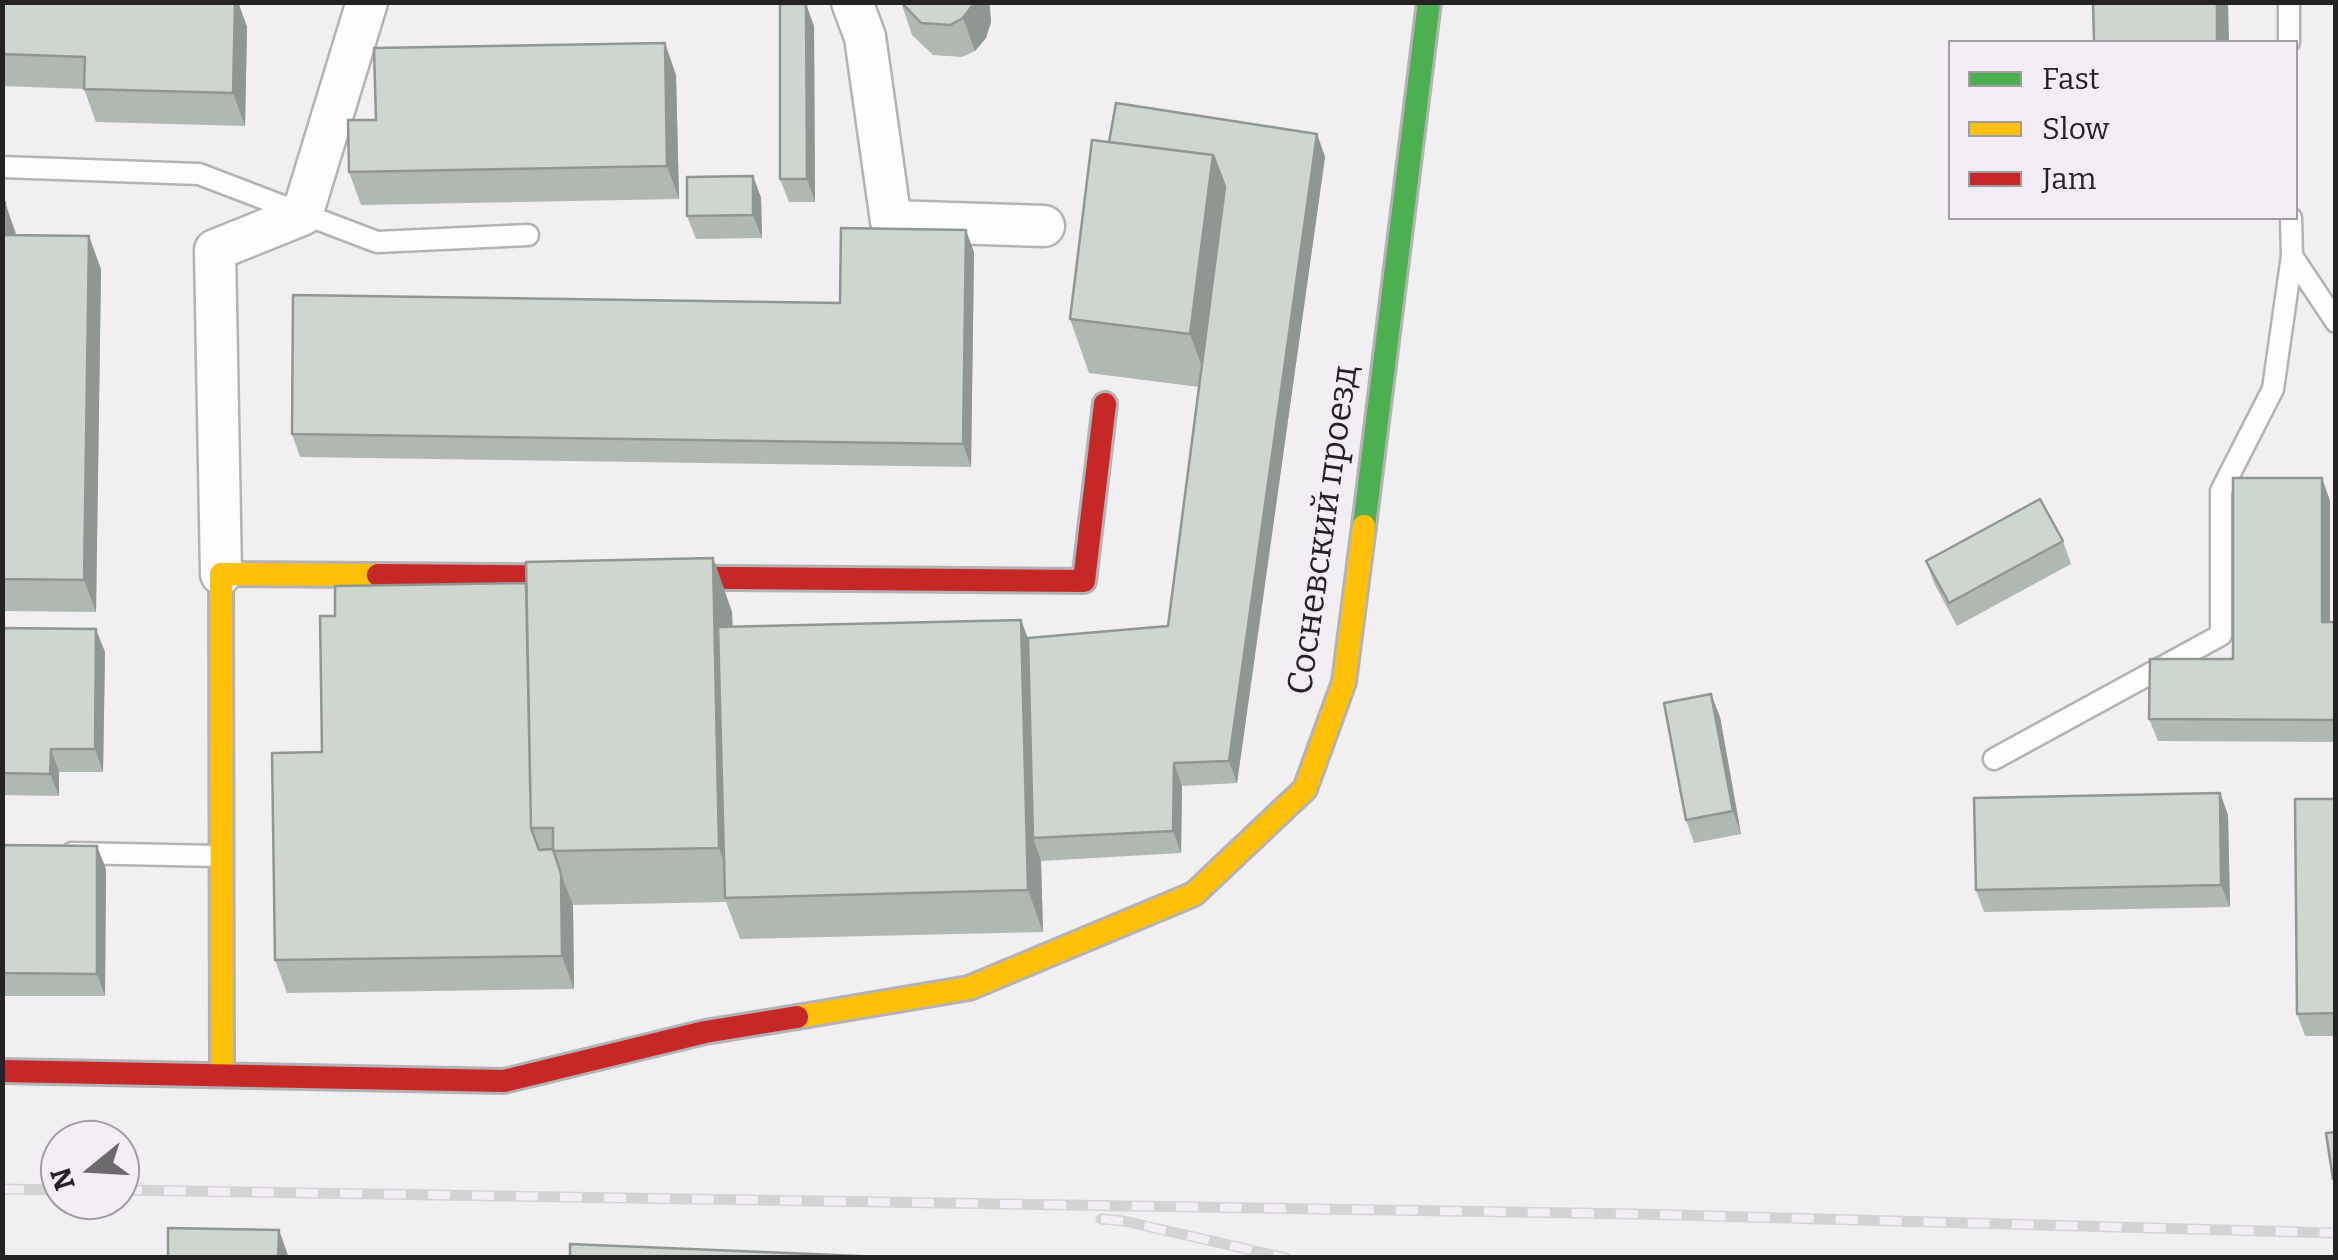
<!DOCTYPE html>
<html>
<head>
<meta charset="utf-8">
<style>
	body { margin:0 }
	#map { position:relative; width:2338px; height:1260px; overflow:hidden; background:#f2eff3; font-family:Bitter,serif }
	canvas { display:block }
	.frame { position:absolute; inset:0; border:5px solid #242225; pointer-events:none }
	.legend { position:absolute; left:1948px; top:40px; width:350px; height:180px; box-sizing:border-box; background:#f3edf5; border:2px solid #a09ca2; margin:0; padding:12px 18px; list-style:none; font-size:30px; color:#242225 }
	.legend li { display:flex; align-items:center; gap:20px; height:50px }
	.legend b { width:50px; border:2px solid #a09ca2 }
	.north { position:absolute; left:40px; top:1120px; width:100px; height:100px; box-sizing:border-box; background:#f3edf5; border:2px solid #a09ca2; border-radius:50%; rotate:252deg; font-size:28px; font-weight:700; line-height:40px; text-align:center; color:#242225 }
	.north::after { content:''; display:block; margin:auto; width:35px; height:45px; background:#6c6a6d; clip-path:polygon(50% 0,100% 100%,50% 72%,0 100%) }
</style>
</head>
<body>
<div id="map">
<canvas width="2338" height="1260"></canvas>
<div class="frame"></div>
<ul class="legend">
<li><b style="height:12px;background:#4caf50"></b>Fast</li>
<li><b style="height:12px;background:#ffc107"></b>Slow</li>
<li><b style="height:12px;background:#c62828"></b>Jam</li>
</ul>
<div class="north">N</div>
</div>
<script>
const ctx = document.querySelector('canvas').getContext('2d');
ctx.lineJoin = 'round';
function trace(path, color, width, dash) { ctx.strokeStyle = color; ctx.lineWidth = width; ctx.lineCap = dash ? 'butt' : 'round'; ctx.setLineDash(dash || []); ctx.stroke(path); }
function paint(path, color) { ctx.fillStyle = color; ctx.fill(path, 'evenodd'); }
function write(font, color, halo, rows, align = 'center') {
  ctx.font = font + ' Bitter,serif'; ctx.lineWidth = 8; ctx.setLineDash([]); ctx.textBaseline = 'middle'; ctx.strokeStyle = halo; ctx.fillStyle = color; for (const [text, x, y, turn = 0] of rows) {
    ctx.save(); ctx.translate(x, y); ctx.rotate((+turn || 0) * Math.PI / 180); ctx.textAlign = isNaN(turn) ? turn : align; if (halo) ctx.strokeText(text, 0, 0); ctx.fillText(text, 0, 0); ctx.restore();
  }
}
const lane = new Path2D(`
	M 2289,2 L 2289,42
	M 2,167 L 199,174 L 377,242 L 528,235
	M 2291,218 L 2292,256 L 2336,322
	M 1994,759 L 2221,635 L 2221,491 L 2273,389 L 2292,256
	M 72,853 L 218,856`);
const street = new Path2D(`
	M 852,2 L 865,37 L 891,221 L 1044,226
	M 221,574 L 215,250 L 302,215 L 367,2`);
const fast = new Path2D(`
	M 1364,526 L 1429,2`);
const slow = new Path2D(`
	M 797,1017 L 969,988 L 1194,894 L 1305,789 L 1344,682 L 1364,526
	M 222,1075 L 221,574 L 378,575`);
const jam = new Path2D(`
	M 378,575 L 1084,581 L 1105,404
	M 2,1071 L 504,1081 L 705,1032 L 797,1017`);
const rail = new Path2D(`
	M 2,1189 L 60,1190
	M 120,1190 L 1637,1214 L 2336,1233
	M 1101,1219 L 1124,1221 L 1286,1258`);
const wall = new Path2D(`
	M 2,2 L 238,2 L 247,27 L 245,126 L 96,122 L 84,89 L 2,86 Z
	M 901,2 L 990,5 L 991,22 L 986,38 L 975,51 L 962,57 L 933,55 L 912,35 Z
	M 814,26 L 815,202 L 789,202 L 780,179 Z
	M 676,75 L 679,199 L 361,205 L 349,172 L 376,120 Z
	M 1317,134 L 1325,157 L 1237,783 L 1182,786 L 1181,853 L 1041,861 L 1043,932 L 740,939 L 726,902 L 573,905 L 574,989 L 287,993 L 275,960 L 322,752 L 335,616 L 713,558 L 732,612 L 733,627 L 1021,620 L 1028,638 L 1168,626 L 1199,387 L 1089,373 L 1070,319 L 1109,142 Z
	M 753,176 L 761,198 L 762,238 L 696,239 L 687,216 Z
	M 2,202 L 16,235 L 101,269 L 96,612 L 2,611 Z
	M 974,252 L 971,467 L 300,457 L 292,434 L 840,303 Z
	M 2330,501 L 2330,622 L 2336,622 L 2336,742 L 2158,741 L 2149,719 L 2233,659 Z
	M 2063,541 L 2071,564 L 1957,626 L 1934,583 L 1926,561 Z
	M 2,628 L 105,652 L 103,772 L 59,772 L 59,796 L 2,795 Z
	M 1720,717 L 1741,834 L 1694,843 L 1686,820 Z
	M 2220,793 L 2228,815 L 2230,907 L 1984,912 L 1976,890 Z
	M 2336,799 L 2336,1036 L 2305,1036 L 2297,1014 Z
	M 2,845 L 106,869 L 105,996 L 2,996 Z`);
const shadedWall = new Path2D(`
	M 235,2 L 238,2 L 247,27 L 245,126 L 233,93 Z
	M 975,2 L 989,2 L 991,22 L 986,38 L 975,51 L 963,18 Z
	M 2217,2 L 2228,2 L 2229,42 L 2217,42 Z
	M 806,4 L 814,26 L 815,202 L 807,179 Z
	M 665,43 L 676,75 L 679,199 L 667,166 Z
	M 1317,134 L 1325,157 L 1237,783 L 1229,761 Z
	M 1213,155 L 1233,209 L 1210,389 L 1190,334 Z
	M 753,176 L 761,198 L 762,238 L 753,215 Z
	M 5,202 L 16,234 L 4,235 Z
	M 966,230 L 974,252 L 971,467 L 963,444 Z
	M 89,236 L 101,269 L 96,612 L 84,580 Z
	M 2322,478 L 2330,501 L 2330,645 L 2322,622 Z
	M 713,558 L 732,612 L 738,897 L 737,897 L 719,848 Z
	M 1021,620 L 1036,661 L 1033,838 L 1041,861 L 1043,932 L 1028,890 Z
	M 96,629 L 105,652 L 103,772 L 95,749 Z
	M 1711,694 L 1720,717 L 1741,834 L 1733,811 Z
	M 51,749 L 59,772 L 59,796 L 50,774 Z
	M 1174,763 L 1182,786 L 1181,853 L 1173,831 Z
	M 2220,793 L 2228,815 L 2230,907 L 2221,885 Z
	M 97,846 L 106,869 L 105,996 L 97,974 Z
	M 561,874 L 573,905 L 574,989 L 562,956 Z
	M 279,1230 L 289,1258 L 278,1258 Z`);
const building = new Path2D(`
	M 2,2 L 235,2 L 233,93 L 84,89 L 85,57 L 2,54 Z
	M 901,2 L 975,2 L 963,18 L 950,25 L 921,23 Z
	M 2093,2 L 2217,2 L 2217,42 L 2094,42 Z
	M 780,4 L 806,4 L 807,179 L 780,179 Z
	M 665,43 L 667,166 L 349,172 L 348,120 L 376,120 L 374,48 Z
	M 1116,103 L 1317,134 L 1229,761 L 1174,763 L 1173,831 L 1033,838 L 1028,638 L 1168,626 L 1225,187 L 1213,155 L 1109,142 Z
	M 1092,140 L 1213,155 L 1190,334 L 1070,319 Z
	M 753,176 L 753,215 L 687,216 L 687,177 Z
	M 2,202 L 5,202 L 4,235 L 89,236 L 84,580 L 2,579 Z
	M 841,228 L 966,230 L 963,444 L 292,434 L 293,295 L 840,303 Z
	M 2233,478 L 2322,478 L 2322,622 L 2336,622 L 2336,720 L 2149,719 L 2150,659 L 2233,659 Z
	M 2040,499 L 2063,541 L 1949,603 L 1926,561 Z
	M 713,558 L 719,848 L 553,851 L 553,828 L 531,828 L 526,562 Z
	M 526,583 L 531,828 L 539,850 L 553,849 L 561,874 L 562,956 L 275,960 L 272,753 L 322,752 L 320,616 L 335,616 L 335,586 Z
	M 1021,620 L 1028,890 L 725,898 L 718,627 Z
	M 2,628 L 96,629 L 95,749 L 51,749 L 50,774 L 2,773 Z
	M 1711,694 L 1733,811 L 1686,820 L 1664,703 Z
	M 2220,793 L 2221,885 L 1976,890 L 1974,798 Z
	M 2295,799 L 2336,799 L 2336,1013 L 2297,1014 Z
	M 2,845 L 97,846 L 97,974 L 2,973 Z
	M 2336,1132 L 2336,1179 L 2333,1179 L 2326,1133 Z
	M 168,1228 L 279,1230 L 278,1258 L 168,1258 Z
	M 570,1244 L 908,1258 L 570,1258 Z`);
const streetNames = [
	["Сосневский проезд",1324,530,-82]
];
trace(lane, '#b4b2b5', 25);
trace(street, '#b4b2b5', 45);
trace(fast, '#b4b2b5', 28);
trace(slow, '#b4b2b5', 28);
trace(jam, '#b4b2b5', 28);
trace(lane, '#fdfdfd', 20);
trace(street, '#fdfdfd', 40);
trace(fast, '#4caf50', 22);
trace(slow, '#ffc107', 22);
trace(jam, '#c62828', 22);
trace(rail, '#d3d3d4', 11);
trace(rail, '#f3edf5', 8, [22]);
paint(wall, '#b0b8b2');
paint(shadedWall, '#909691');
paint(building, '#cdd6cf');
trace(building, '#909691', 2.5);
write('35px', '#242225', '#f3edf5', streetNames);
</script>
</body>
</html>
